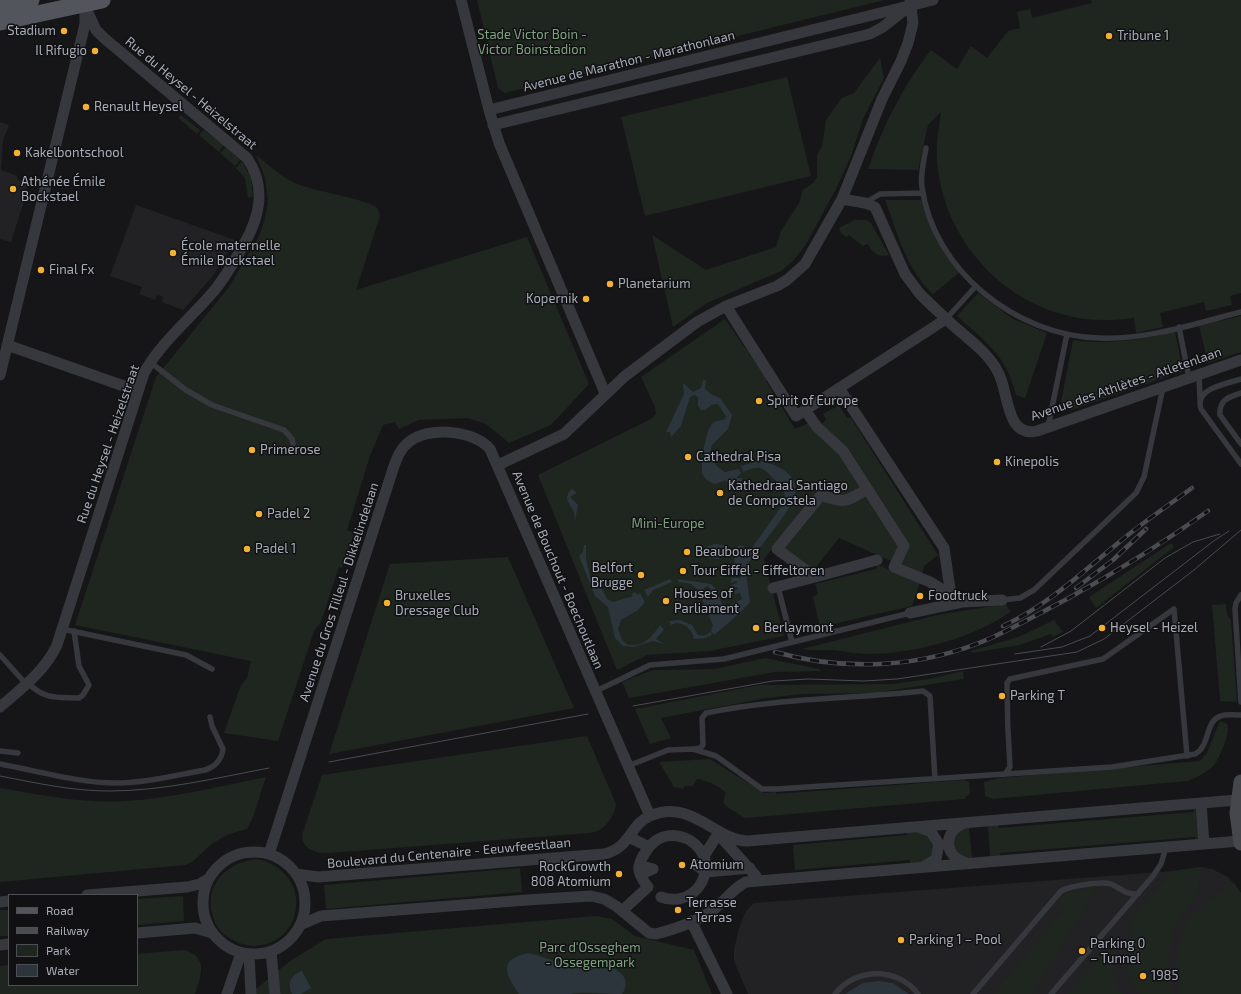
<!DOCTYPE html>
<html>
<head>
<meta charset="utf-8">
<style>
	body { margin:0 }
	#map { position:relative; width:1241px; height:994px; overflow:hidden; background:#161618; font-family:"Exo 2",sans-serif }
	canvas { display:block }
	.legend { position:absolute; left:8px; top:894px; width:130px; height:92px; box-sizing:border-box; background:#111113; border:1px solid #4d4f55; margin:0; padding:5px 7px; list-style:none; font-size:12px; color:#a8adb8 }
	.legend li { display:flex; align-items:center; gap:8px; height:20px }
	.legend b { width:20px; border:1px solid #4d4f55 }
</style>
</head>
<body>
<div id="map">
<canvas width="1241" height="994"></canvas>
<ul class="legend">
<li><b style="height:5px;background:#53555c"></b>Road</li>
<li><b style="height:5px;background:#4a4c52"></b>Railway</li>
<li><b style="height:11px;background:#1e261f"></b>Park</li>
<li><b style="height:11px;background:#2c353c"></b>Water</li>
</ul>
</div>
<script>
const ctx = document.querySelector('canvas').getContext('2d');
ctx.lineJoin = 'round';
function paint(path, color) { ctx.fillStyle = color; ctx.fill(path, 'evenodd'); }
function trace(path, color, width, dash) { ctx.strokeStyle = color; ctx.lineWidth = width; ctx.lineCap = dash ? 'butt' : 'round'; ctx.setLineDash(dash || []); ctx.stroke(path); }
function write(font, color, halo, rows, align = 'center') {
  ctx.font = font + ' "Exo 2",sans-serif'; ctx.lineWidth = 3; ctx.setLineDash([]); ctx.textBaseline = 'middle'; ctx.strokeStyle = halo; ctx.fillStyle = color; for (const [text, x, y, turn = 0] of rows) {
    ctx.save(); ctx.translate(x, y); ctx.rotate((+turn || 0) * Math.PI / 180); ctx.textAlign = isNaN(turn) ? turn : align; if (halo) ctx.strokeText(text, 0, 0); ctx.fillText(text, 0, 0); ctx.restore();
  }
}
const built = new Path2D(`
	M 0,122 L 9,125 L 3,141 L 1,170 L 17,176 L 17,179 L 27,182 L 26,195 L 11,242 L 0,239 Z
	M 136,205 L 235,240 L 212,277 L 183,310 L 162,302 L 163,297 L 157,295 L 155,300 L 139,294 L 142,287 L 110,276 Z
	M 1201,867 L 1212,869 L 1228,877 L 1241,893 L 1241,994 L 748,994 L 734,961 L 734,949 L 740,925 L 746,911 L 754,903 L 1173,871 Z`);
const green = new Path2D(`
	M 477,0 L 885,0 L 505,93 L 498,88 Z
	M 1091,0 L 1241,0 L 1241,293 L 1230,296 L 1232,305 L 1206,311 L 1204,302 L 1160,313 L 1163,327 L 1136,333 L 1134,318 C 1118,320 1102,321 1085,319 C 1005,308 943,241 937,160 C 936,143 939,127 941,112 L 928,125 L 918,170 L 868,169 C 884,124 902,88 931,50 L 957,69 L 971,46 L 987,58 L 1008,31 L 1020,28 L 1017,12 L 1030,9 L 1032,18 L 1092,3 Z
	M 880,58 L 884,78 L 863,119 L 851,156 L 836,189 L 805,246 L 793,261 L 781,271 L 707,303 L 673,327 L 652,235 L 706,270 L 776,247 L 781,231 L 799,203 L 803,190 L 814,182 L 817,177 L 817,155 L 822,146 L 826,120 L 842,98 L 854,93 Z
	M 787,77 L 811,176 L 645,216 L 621,117 Z
	M 181,115 L 200,130 L 197,134 L 178,118 Z
	M 204,130 L 224,145 L 219,152 L 199,135 Z
	M 226,147 L 240,160 L 235,166 L 220,153 Z
	M 256,155 C 269,165 281,177 297,184 C 313,191 367,199 377,208 C 379,210 379,213 380,216 L 356,290 L 527,237 L 589,384 L 551,425 L 509,443 L 486,424 L 468,418 L 419,420 L 399,429 L 395,422 L 383,425 L 370,456 L 347,530 L 354,533 L 342,568 L 339,567 L 321,622 L 314,631 L 278,741 L 224,733 L 241,685 L 247,678 L 251,661 L 75,625 L 156,377 L 229,287 L 259,236 L 265,218 L 268,202 L 265,177 Z
	M 242,161 L 251,178 L 253,197 L 248,198 L 245,178 L 236,168 Z
	M 885,200 L 921,200 L 935,237 L 959,273 L 933,294 C 907,271 897,232 885,200 Z
	M 854,220 L 866,220 L 871,223 L 889,255 C 878,257 873,254 868,244 L 863,246 L 849,235 L 846,237 L 841,233 L 839,228 Z
	M 978,293 L 1013,319 L 1047,333 L 1025,398 L 1016,395 C 1006,355 986,342 957,316 Z
	M 1241,316 L 1241,352 L 1208,363 L 1199,326 Z
	M 725,319 L 767,379 L 766,381 L 795,429 L 809,423 L 841,452 L 863,488 C 843,501 840,500 818,490 L 813,496 L 831,504 L 850,505 L 867,493 L 899,545 L 893,562 L 839,538 L 813,571 L 775,545 L 764,559 L 784,636 L 710,651 L 647,655 L 617,670 L 538,475 L 651,419 L 656,414 L 655,407 L 641,377 Z
	M 1175,332 L 1183,371 L 1071,410 L 1060,407 L 1073,340 C 1109,345 1140,340 1175,332 Z
	M 839,405 L 847,418 L 851,418 L 938,555 L 924,566 L 922,574 L 899,565 L 908,545 L 820,425 L 826,420 L 823,414 Z
	M 1171,543 L 1174,547 L 1096,608 L 1089,597 Z
	M 508,557 L 574,708 L 329,754 L 390,564 Z
	M 878,565 L 920,582 L 912,606 L 820,627 L 813,597 L 818,594 L 815,584 L 876,569 Z
	M 1006,604 L 1010,612 C 974,638 913,654 869,654 C 856,654 844,651 832,650 C 822,650 812,651 802,649 L 937,615 Z
	M 1226,604 L 1227,615 L 1231,620 L 1237,702 L 1220,701 L 1220,699 L 1212,605 Z
	M 1054,620 L 1063,632 L 1053,637 L 1051,634 L 1020,645 L 971,653 L 971,651 L 1021,636 Z
	M 765,658 L 819,669 L 821,671 L 775,672 L 629,698 L 622,682 L 653,670 L 715,669 Z
	M 963,671 L 964,679 L 875,693 L 803,694 L 766,698 L 661,718 L 671,738 L 650,744 L 635,709 L 760,685 L 892,684 L 929,679 Z
	M 1221,721 L 1227,724 C 1231,731 1220,758 1214,765 C 1208,772 1196,778 1187,781 L 993,799 L 985,796 L 984,782 L 999,778 L 1200,761 L 1207,753 L 1219,723 Z
	M 587,736 L 616,804 C 614,818 604,831 590,833 L 329,853 C 315,854 299,848 303,832 L 322,775 Z
	M 710,759 L 764,793 L 776,792 L 776,794 L 964,780 L 969,782 L 970,793 L 964,799 L 745,818 L 727,807 L 723,802 L 726,793 C 720,786 706,780 697,779 L 693,786 L 685,786 L 683,789 L 674,787 L 659,762 Z
	M 266,777 L 253,817 L 247,829 L 229,834 L 213,843 L 192,862 L 185,865 L 0,882 L 0,788 C 42,795 84,804 127,801 C 174,798 220,786 266,777 Z
	M 1194,809 L 1197,811 L 1199,838 L 1196,840 L 1195,837 L 1000,853 L 1000,856 L 990,856 L 988,826 L 998,825 L 999,828 L 1194,812 Z
	M 963,828 L 969,828 L 972,858 L 965,858 L 955,853 L 953,836 Z
	M 907,832 L 923,832 L 930,835 L 936,852 L 922,862 L 910,863 L 910,860 L 795,870 L 793,845 L 907,835 Z
	M 257,859 C 319,873 302,954 246,945 C 236,943 224,936 218,928 C 214,922 212,914 211,908 C 208,879 231,862 257,859 Z
	M 1201,867 C 1200,899 1192,897 1178,922 C 1167,943 1168,971 1172,994 L 1140,994 C 1112,964 1141,952 1130,921 L 1173,871 Z
	M 520,868 L 522,892 L 326,909 L 324,885 Z
	M 1234,883 L 1241,893 L 1241,994 L 1180,994 C 1174,965 1174,928 1198,908 C 1209,898 1223,893 1234,883 Z
	M 1097,888 L 1032,994 L 993,994 L 1066,908 L 1059,901 L 1066,892 Z
	M 183,896 L 184,921 L 137,925 L 137,899 Z
	M 0,910 L 9,910 L 9,936 L 0,936 Z
	M 596,916 L 612,919 L 635,936 L 694,950 L 712,994 L 250,994 L 290,961 L 326,939 Z
	M 1116,938 L 1119,941 C 1113,960 1109,976 1123,994 L 1068,994 Z
	M 184,950 C 209,957 201,976 195,994 L 0,994 L 0,966 L 9,965 L 9,985 L 137,985 L 137,954 Z`);
const water = new Path2D(`
	M 703,380 L 706,380 L 705,389 L 711,394 L 720,398 L 732,415 L 728,429 L 712,445 C 707,457 715,466 725,472 L 739,469 L 741,473 L 736,478 L 742,478 L 742,481 L 726,482 L 726,480 L 716,484 C 710,483 706,480 703,475 C 699,467 706,428 713,423 C 716,420 721,421 725,419 L 726,416 L 718,404 L 711,405 L 705,410 L 701,410 L 698,406 L 698,397 L 694,395 L 690,397 L 681,426 L 671,437 L 670,432 L 666,432 L 684,394 L 683,383 L 693,392 L 701,388 Z
	M 758,461 C 775,463 801,474 795,496 C 791,510 759,548 749,562 L 746,573 L 750,602 L 740,613 L 714,635 L 711,631 L 713,625 L 698,590 L 691,584 L 679,582 L 677,579 L 711,584 L 715,588 L 723,606 L 728,606 L 742,599 L 740,593 L 735,594 L 734,591 L 738,589 L 737,587 L 733,588 L 731,585 L 737,583 L 736,581 L 731,583 L 731,578 L 741,578 L 741,573 L 734,574 L 735,549 L 740,545 L 745,547 L 745,553 L 743,551 L 740,556 L 744,559 L 786,500 L 782,485 C 763,473 767,461 743,472 L 741,466 ZM 708,586 L 714,594 L 713,600 L 705,599 L 702,593 L 704,588 Z
	M 572,489 L 577,493 L 570,497 L 578,505 L 575,520 C 574,517 575,513 573,510 C 569,503 563,497 572,489 Z
	M 715,544 L 727,546 L 724,556 L 720,556 L 719,559 L 708,558 L 709,550 L 706,549 L 706,547 Z
	M 584,545 L 586,545 L 586,559 L 590,576 L 593,582 L 601,587 L 607,599 L 613,602 L 633,596 L 632,594 L 635,592 L 637,595 L 640,593 L 645,602 L 638,610 L 621,620 L 618,629 L 622,640 L 628,645 C 645,646 651,638 660,625 L 664,630 L 656,639 L 665,644 L 653,641 L 633,647 L 623,646 L 615,638 L 608,607 L 595,596 L 579,556 L 583,552 Z
	M 670,579 L 672,582 L 653,590 L 648,597 L 644,590 Z
	M 680,620 L 692,625 L 698,635 L 704,636 L 711,632 L 712,635 L 705,638 L 694,639 C 693,630 682,619 671,625 L 669,621 Z
	M 528,953 C 540,955 550,961 561,962 C 574,964 588,962 601,964 C 616,967 634,978 622,994 C 613,994 576,991 571,994 L 519,994 C 506,974 497,960 528,953 Z
	M 302,971 L 311,988 L 301,994 L 292,994 C 287,984 291,974 302,971 Z
	M 878,981 L 893,983 L 909,994 L 845,994 L 863,983 Z`);
const lane = new Path2D(`
	M 926,148 C 924,160 920,174 922,187 C 933,270 1016,336 1099,338 C 1147,340 1194,324 1241,312
	M 865,203 L 880,194 L 923,193
	M 946,319 L 976,286
	M 1179,327 L 1189,378
	M 150,362 L 186,390 L 212,405 L 284,430 L 292,439 L 295,453
	M 1199,375 L 1200,400
	M 1241,379 C 1227,384 1194,388 1201,409 L 1241,464
	M 1241,393 C 1228,397 1219,400 1220,415 L 1241,444
	M 1048,427 L 1067,334
	M 778,587 L 792,642
	M 1241,595 L 1236,603 L 1235,609 L 1241,702
	M 1002,600 L 1020,598 L 1034,590 L 1136,493 L 1144,477 L 1163,387
	M 62,629 L 186,655 L 212,669
	M 0,655 L 26,684
	M 28,683 C 45,700 57,697 79,698 L 83,695 L 89,685 L 79,666 L 74,631
	M 596,691 L 650,665 L 724,659 L 910,613
	M 695,749 L 700,748 L 703,745 L 702,718 L 706,713 C 778,698 851,699 923,691 L 930,696 L 935,779
	M 0,751 L 18,753
	M 0,764 C 38,771 78,783 117,783 C 146,783 176,775 205,770 C 215,767 222,759 223,749 L 212,726 L 210,717
	M 628,766 L 668,750 L 693,749 L 716,756 L 762,789 L 777,789 L 1112,767 L 1195,754 C 1210,747 1205,720 1221,716 C 1227,714 1235,715 1241,715
	M 1005,774 L 1010,767 C 1008,739 1007,712 1007,683 L 1010,679 L 1103,659 L 1174,609 L 1187,756
	M 835,994 C 856,967 898,967 918,994
	M 973,994 L 1061,891 C 1070,886 1102,881 1111,884 C 1122,889 1126,895 1138,894
	M 1051,994 L 1153,876 L 1161,864 L 1166,847`);
const street = new Path2D(`
	M 461,0 L 489,110 L 499,143 L 605,393
	M 489,110 L 933,0
	M 493,125 L 870,34 L 883,27 L 907,8
	M 842,199 L 865,203 L 875,207 L 905,274 L 920,294 C 932,306 944,317 956,328 C 971,341 989,354 998,372 C 1009,391 1005,438 1037,431 L 1241,360
	M 726,306 L 796,416 L 946,319
	M 7,345 L 138,391
	M 0,375 L 85,24 L 85,10
	M 839,388 L 944,548 L 951,596
	M 805,410 L 817,427 L 843,451 L 904,546 L 894,567 L 930,582 L 962,602 L 1002,600
	M 498,465 L 564,434 L 625,376 L 697,322 L 726,306 L 777,286 L 787,280 L 805,264 L 842,199 L 882,99 L 901,61 L 908,43 L 913,23 L 910,0
	M 867,489 C 846,502 845,504 821,495 L 777,549 L 815,577 L 877,560
	M 773,588 L 815,577
	M 910,613 L 962,602
	M 0,707 C 21,689 45,671 57,645 L 144,373 C 161,342 191,318 213,292 C 225,278 234,262 243,246 C 260,217 267,187 247,158 L 104,38 L 96,30 L 84,4
	M 1201,803 L 1204,844
	M 964,823 C 942,833 944,856 966,863
	M 921,828 L 931,832 L 939,844 L 936,859 L 923,867
	M 649,847 C 665,828 693,834 704,856
	M203 903a51 51 0 1 1 102 0a51 51 0 1 1-102 0Z
	M 269,854 L 393,469 C 397,458 400,449 409,442 C 428,426 474,430 490,449 L 650,816
	M 696,865 L 706,872 L 750,868
	M 646,867 L 653,869 L 646,872
	M 296,874 L 318,877 L 604,854 C 632,847 629,825 650,816 C 691,798 715,840 747,841 L 1237,800
	M 87,895 L 187,887 L 200,884 L 208,879
	M 661,897 C 688,907 712,883 704,856 L 718,834 L 756,876
	M 0,902 L 9,901
	M 624,909 L 648,887 C 634,870 637,864 649,847 L 631,838
	M 691,921 L 727,994
	M 300,925 L 321,916 L 527,900 L 591,896 L 604,899 L 616,906 L 649,933 L 656,934 C 675,929 697,922 713,910 C 725,901 732,889 746,882 L 1240,841
	M 137,933 L 195,928 L 212,933
	M 0,945 L 9,944
	M 271,951 L 275,994
	M 249,954 L 251,994
	M 227,994 L 241,953`);
const secondary = new Path2D(`
	M 1241,782 L 1237,813 L 1241,843`);
const primary = new Path2D(`
	M 0,8 L 31,0
	M 0,22 L 102,0`);
const tram = new Path2D(`
	M 1041,647 L 1071,631 L 1165,558 L 1193,542 L 1220,534
	M 1015,654 L 1062,647 L 1090,636 L 1215,540 L 1229,531
	M 633,706 L 773,681 L 809,679 L 864,681 L 897,679 L 1077,652 L 1104,639 L 1194,570 L 1241,530
	M 329,762 L 588,714
	M 0,776 C 36,783 72,791 109,791 C 163,791 216,778 269,768`);
const rail = new Path2D(`
	M 1076,588 L 1113,560 L 1146,529
	M 1003,626 C 1047,606 1085,570 1123,539 C 1145,521 1169,505 1192,488
	M 775,652 C 846,672 923,668 991,638 C 1017,626 1042,612 1067,599 C 1116,572 1163,543 1208,511`);
const markers = [
	[64,31,4,"#f2b134"],
	[1109,36,4,"#f2b134"],
	[95,51,4,"#f2b134"],
	[86,107,4,"#f2b134"],
	[17,153,4,"#f2b134"],
	[13,189,4,"#f2b134"],
	[173,253,4,"#f2b134"],
	[41,270,4,"#f2b134"],
	[610,284,4,"#f2b134"],
	[586,299,4,"#f2b134"],
	[759,401,4,"#f2b134"],
	[252,450,4,"#f2b134"],
	[688,457,4,"#f2b134"],
	[997,462,4,"#f2b134"],
	[720,493,4,"#f2b134"],
	[259,514,4,"#f2b134"],
	[247,549,4,"#f2b134"],
	[687,552,4,"#f2b134"],
	[683,571,4,"#f2b134"],
	[641,575,4,"#f2b134"],
	[920,596,4,"#f2b134"],
	[666,601,4,"#f2b134"],
	[387,603,4,"#f2b134"],
	[756,628,4,"#f2b134"],
	[1102,628,4,"#f2b134"],
	[1002,696,4,"#f2b134"],
	[682,865,4,"#f2b134"],
	[619,874,4,"#f2b134"],
	[678,910,4,"#f2b134"],
	[901,940,4,"#f2b134"],
	[1082,951,4,"#f2b134"],
	[1143,976,4,"#f2b134"]
];
const poiNames = [
	["Stadium",56,31,"right"],
	["Tribune 1",1117,36],
	["Il Rifugio",87,51,"right"],
	["Renault Heysel",94,107],
	["Kakelbontschool",25,153],
	["Athénée Émile",21,182],
	["Bockstael",21,197],
	["École maternelle",181,246],
	["Émile Bockstael",181,261],
	["Final Fx",49,270],
	["Planetarium",618,284],
	["Kopernik",578,299,"right"],
	["Spirit of Europe",767,401],
	["Primerose",260,450],
	["Cathedral Pisa",696,457],
	["Kinepolis",1005,462],
	["Kathedraal Santiago",728,486],
	["de Compostela",728,501],
	["Padel 2",267,514],
	["Padel 1",255,549],
	["Beaubourg",695,552],
	["Belfort",633,568,"right"],
	["Brugge",633,583,"right"],
	["Tour Eiffel - Eiffeltoren",691,571],
	["Houses of",674,594],
	["Parliament",674,609],
	["Bruxelles",395,596],
	["Dressage Club",395,611],
	["Foodtruck",928,596],
	["Berlaymont",764,628],
	["Heysel - Heizel",1110,628],
	["Parking T",1010,696],
	["Atomium",690,865],
	["RockGrowth",611,867,"right"],
	["808 Atomium",611,882,"right"],
	["Terrasse",686,903],
	["- Terras",686,918],
	["Parking 1 – Pool",909,940],
	["Parking 0",1090,944],
	["– Tunnel",1090,959],
	["1985",1151,976]
];
const parkNames = [
	["Stade Victor Boin -",532,35],
	["Victor Boinstadion",532,50],
	["Mini-Europe",668,524],
	["Parc d'Osseghem",590,948],
	["- Ossegempark",590,963]
];
const streetNames = [
	["Avenue de Marathon - Marathonlaan",629,61,-14],
	["Rue du Heysel - Heizelstraat",191,93,40],
	["Avenue des Athlètes - Atletenlaan",1126,384,-19],
	["Rue du Heysel - Heizelstraat",108,444,-71],
	["Avenue de Bouchout - Boechoutlaan",558,570,67],
	["Avenue du Gros Tilleul - Dikkelindelaan",339,592,-72],
	["Boulevard du Centenaire - Eeuwfeestlaan",449,853,-5]
];
paint(built, '#222225');
paint(green, '#1e261f');
paint(water, '#2c353c');
trace(lane, '#37383d', 5.5);
trace(street, '#37383d', 11);
trace(secondary, '#45474d', 15);
trace(primary, '#53555c', 17);
trace(tram, '#4a4c52', 1);
trace(rail, '#4a4c52', 4.5);
trace(rail, '#111113', 3, [9]);
for (const [x, y, r, color] of markers) { const dot = new Path2D(); dot.arc(x, y, r, 0, 2 * Math.PI); ctx.fillStyle = color; ctx.fill(dot); trace(dot, '#111113', 1.5); }
write('13px', '#a8adb8', '#111113', poiNames, 'left');
write('13px', '#7fa381', '#111113', parkNames);
write('13px', '#a8adb8', '#111113', streetNames);
</script>
</body>
</html>
